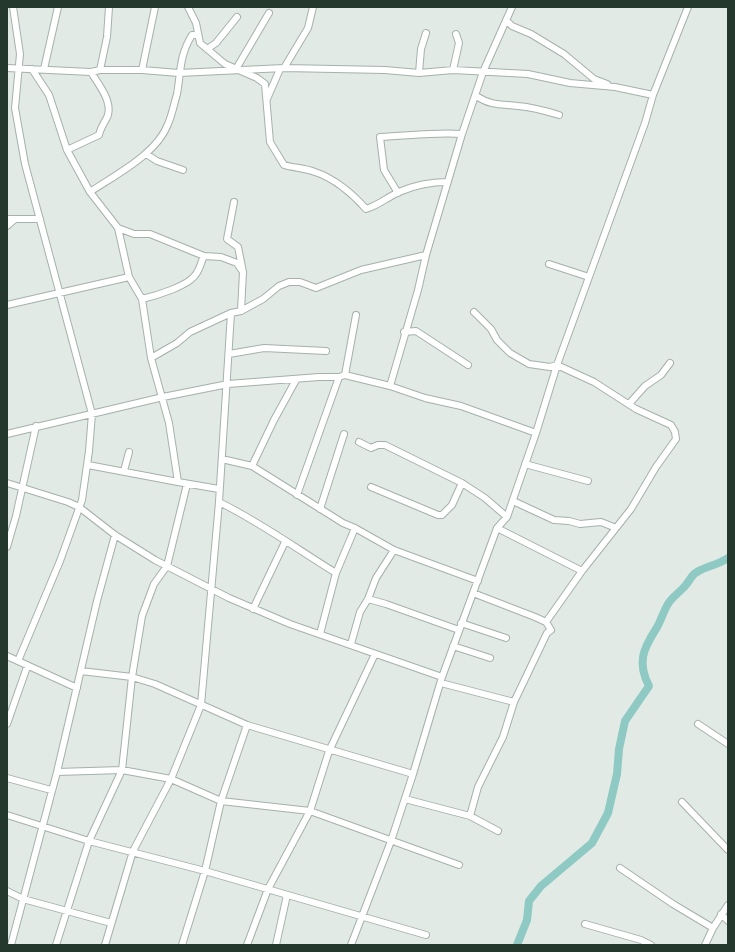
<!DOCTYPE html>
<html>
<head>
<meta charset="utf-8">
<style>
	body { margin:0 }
	#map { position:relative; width:735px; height:952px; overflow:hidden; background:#e1eae4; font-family:Arial,sans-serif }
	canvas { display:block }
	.frame { position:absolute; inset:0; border:8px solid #24382e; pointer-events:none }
</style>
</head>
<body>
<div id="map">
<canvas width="735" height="952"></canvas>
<div class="frame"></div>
</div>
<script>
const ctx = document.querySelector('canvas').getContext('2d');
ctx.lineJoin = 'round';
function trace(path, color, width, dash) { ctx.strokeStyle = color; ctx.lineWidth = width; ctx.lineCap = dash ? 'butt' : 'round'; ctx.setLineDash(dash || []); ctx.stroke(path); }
const river = new Path2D(`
	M 517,945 L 527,920 L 529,901 L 541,886 L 592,843 L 608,813 L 617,774 L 619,749 L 625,721 L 649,686 C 637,663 643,649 656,629 C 661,621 663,612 668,604 C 672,597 680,592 685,586 C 689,582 692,574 697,572 C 707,566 718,565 728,558`);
const minor = new Path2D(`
	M 13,7 L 20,54 L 15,108 L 25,164 L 92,414 L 89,451 L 82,500 L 60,561 L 18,661
	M 188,7 L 196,23 L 200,43 L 225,64 L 257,78 L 265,84 L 270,142 L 284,165 C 294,168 305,168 315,172 C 334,178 353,194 366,209 C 379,205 386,198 399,192 C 415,185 430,182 447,182
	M 506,20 L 512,26 L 531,34 L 564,54 L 594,79 L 607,84
	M 207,49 L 216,43 L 237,17
	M 7,68 L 91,72 L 100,70 L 142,70 L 179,73 L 284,68 L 385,70 L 419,73 L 453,70 L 528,74 L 570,83 L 615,87 L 653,95
	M 284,68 L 308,28 L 313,7
	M 32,69 L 49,95 L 67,150 L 90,192 L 118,228 L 129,277 L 142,299 L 151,358 L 169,423 L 178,482 L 219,489
	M 44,69 L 58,7
	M 236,69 L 269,13
	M 100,70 L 107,37 L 109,7
	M 142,70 L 155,7
	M 453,70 L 459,43 L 456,34
	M 419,73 L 421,49 L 426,33
	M 476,96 C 492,106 500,104 518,106 C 531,107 546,111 559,115
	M 267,99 L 280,69
	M 67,150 L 99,135 C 101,126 106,121 108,115 C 112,100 98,84 91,72
	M 146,154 L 157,161 L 183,170
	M 90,192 C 115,175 157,154 168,124 C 172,115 174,104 177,94 C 181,72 179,56 192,35 L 197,35
	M 398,193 L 384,170 L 380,137 C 408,136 434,132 462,134
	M 234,202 L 227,239 L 238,247 L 243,272 L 241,311
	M 7,219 L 40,219
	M 7,226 L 14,220
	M 118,228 L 134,234 L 150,234 L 204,256 L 221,257 L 237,263 L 243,272
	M 549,264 L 589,277
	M 142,299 C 155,296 189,286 196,274 C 200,269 201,262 204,256
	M 7,305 L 129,277
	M 474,312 L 491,329 L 497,340 L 510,353 L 529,364 L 550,367 L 557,365 L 594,382 L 636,409 L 671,425 L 675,432 L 676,439 L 656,467 L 631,509 L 582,571 L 546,622
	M 404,332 L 416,331 L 468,365
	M 229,354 L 264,348 L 326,351
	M 151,358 L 177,343 L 190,332 L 231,313 L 241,311 L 263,299 L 279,286 L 289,282 L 300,282 L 316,288 L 361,270 L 426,255
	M 345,375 L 356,315
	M 390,386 L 418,290 L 426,255 L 462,134 L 483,72 L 512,7
	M 629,404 L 645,386 L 661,375 L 670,363
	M 7,434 L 163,397 L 228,384 L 319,377 L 339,377 L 345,375 L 390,386 L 425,398 L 461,406 L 536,433
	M 359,442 L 371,448 L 378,445 L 385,445 L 462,483 L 485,498 L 507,517
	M 222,459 L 252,466 L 343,523 L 355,528 L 394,550 L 478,581
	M 525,464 L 588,481
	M 88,465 L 178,482
	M 252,466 L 274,420 L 296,380
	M 124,471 L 129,452
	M 7,483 L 68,502 L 79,507 L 115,535 L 155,560 L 229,598 L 290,624 L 442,677
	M 371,487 L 438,515 L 442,515 L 452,505 L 462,483
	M 297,495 L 339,377
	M 513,501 L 554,520 L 569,521 L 580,524 L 601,522 L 616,528
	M 219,502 C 260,522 297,549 336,573
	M 320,509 L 344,434
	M 497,528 L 582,571
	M 7,547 L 16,516 L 36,426
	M 368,599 L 386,604 L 459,630
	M 253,609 L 285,542
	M 461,623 L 506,638
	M 320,634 L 336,573 L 355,528
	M 351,644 L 360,612 L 368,599 L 376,578 L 394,550
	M 453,646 L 490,658
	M 7,656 L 77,688
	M 81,671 L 132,677 L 155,684 L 247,725 L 413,774
	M 441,683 L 514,702
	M 7,724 L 27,667
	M 698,724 L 728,744
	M 57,772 L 122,770 L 171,779 L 221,801 L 310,811 L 459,865
	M 7,778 L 51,790
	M 405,799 L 470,816 L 498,831
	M 682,802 L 728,850
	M 7,815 L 89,841 L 205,871 L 426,935
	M 470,816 L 478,787 L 503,737 L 514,702 L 547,633 L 551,630 L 546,622 L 535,617 L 473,593
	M 620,868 L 673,904 L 713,928
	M 7,891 L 23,899 L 111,923
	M 721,914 L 728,921
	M 585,924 L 641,940 L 651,945
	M 11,945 L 57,772 L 97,601 L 115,535
	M 56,945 L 89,841 L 122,770 L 132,677 L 142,616 L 154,584 L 167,566 L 187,484
	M 105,945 L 133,851 L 171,779 L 201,705 L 219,502 L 231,313
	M 182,945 L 205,871 L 221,801 L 247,725
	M 247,945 L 268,889 L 310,811 L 329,751 L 375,654
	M 276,945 L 287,895
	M 351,945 L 391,841 L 413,774 L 442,677 L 497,528 L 507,517 L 536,433 L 557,365 L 645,123 L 653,95 L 688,7
	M 705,945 L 713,928 L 728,905`);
trace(river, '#8fc9c4', 8);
trace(minor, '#a5b1aa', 8);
trace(minor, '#fff', 6);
</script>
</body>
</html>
